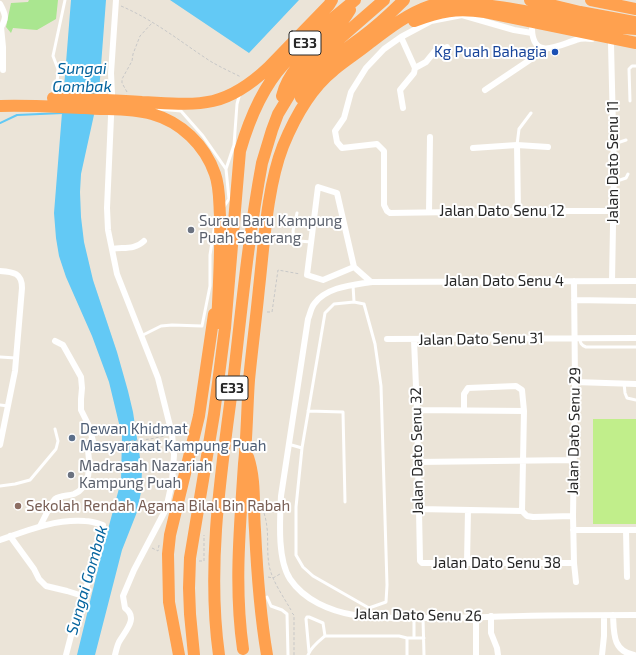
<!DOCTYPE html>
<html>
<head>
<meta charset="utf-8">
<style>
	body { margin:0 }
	canvas { display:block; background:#ebe4d8 }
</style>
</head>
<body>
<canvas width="636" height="655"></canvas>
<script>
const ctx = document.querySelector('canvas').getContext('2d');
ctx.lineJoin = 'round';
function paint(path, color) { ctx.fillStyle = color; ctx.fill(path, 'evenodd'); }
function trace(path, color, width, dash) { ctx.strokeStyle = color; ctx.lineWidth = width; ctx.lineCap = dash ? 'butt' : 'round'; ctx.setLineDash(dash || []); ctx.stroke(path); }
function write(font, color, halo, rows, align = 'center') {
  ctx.font = font + ' "Exo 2",sans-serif'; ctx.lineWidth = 4; ctx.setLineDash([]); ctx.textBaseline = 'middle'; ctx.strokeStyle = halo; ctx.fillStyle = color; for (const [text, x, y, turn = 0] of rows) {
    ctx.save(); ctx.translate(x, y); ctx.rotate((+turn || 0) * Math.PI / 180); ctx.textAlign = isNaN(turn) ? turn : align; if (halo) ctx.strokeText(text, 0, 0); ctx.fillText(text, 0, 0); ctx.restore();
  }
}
const green = new Path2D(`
	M 29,0 L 58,0 L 56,19 L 37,30 L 13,28 L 11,33 L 6,27 L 11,3 L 28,2 Z`);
const pitch = new Path2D(`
	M 593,419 L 636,419 L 636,524 L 593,524 Z`);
const water = new Path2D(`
	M 71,0 L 106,0 L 99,92 L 81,174 L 80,192 L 81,217 L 84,242 L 93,280 L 117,352 L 128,391 L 133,412 L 142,471 L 141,492 L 137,512 L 122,550 L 95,655 L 77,655 L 103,548 L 121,481 L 122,436 L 109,382 L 92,336 L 66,277 L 59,256 L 56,238 L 54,213 Z
	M 170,0 L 299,0 L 249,53 Z`);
const stream = new Path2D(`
	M 0,123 L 17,115 L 63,113`);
const path = new Path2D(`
	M 121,6 C 154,20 181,42 210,61 C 220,67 231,72 241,77
	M 127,92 L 122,83 L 122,79 L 132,61 L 133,54 L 140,36 L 152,23
	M 267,312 L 272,312 L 278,270 L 300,274
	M 101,444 L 150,439 L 165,436
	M 264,513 C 270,532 266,547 269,565 C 272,581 283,596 291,610
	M 152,548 L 158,551 L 159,545
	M 199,561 L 204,561 L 204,535
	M 268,577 L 273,578 L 280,574
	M 292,613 L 294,615 L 294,655`);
const lane = new Path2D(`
	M 57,85 L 58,69 L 53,56 L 65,0
	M 630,101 L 629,69 L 632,66 L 636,66
	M 159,109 L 181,111 L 203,136 L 226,169 L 229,199 L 223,208
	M 614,143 L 617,143 L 626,140
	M 517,145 L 519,129 L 531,113
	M 226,169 L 234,145 L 237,104 L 240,93
	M 614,182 L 626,178 L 628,174
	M 297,213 L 293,231 L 294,238 L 299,241 L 311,242
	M 353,285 L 354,302 L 364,304 L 375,344 L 381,386 L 387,585 L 386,602 L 369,608
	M 354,302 L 334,304 L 325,313 L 302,448 L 296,507 L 296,555 L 303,567 L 313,576 L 369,608 L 370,617
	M 141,336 L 161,326 L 172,325 L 202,326 L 210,286 L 210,255 L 215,223
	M 580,338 C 580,343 581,345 586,347 L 636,347
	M 0,357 L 16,358
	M 624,383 L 625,393 L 627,398 L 636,400
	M 0,405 L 8,406
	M 308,411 L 343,412 L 345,502
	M 288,444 L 302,448
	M 0,486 L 15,484 L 30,480 L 56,449 L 58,441 L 55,429
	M 267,597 L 271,606 L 282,610 L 287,614 L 288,655
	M 423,618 L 424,655
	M 414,638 L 414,618
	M 309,652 L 306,619 L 307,617 L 309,617 L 323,623 L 325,636
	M 308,655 C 311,647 319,641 325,636 L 399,636 L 407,638 L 424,638
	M 407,655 L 407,638`);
const street = new Path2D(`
	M 0,4 C 6,15 7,18 0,29
	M 1,27 L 3,47 L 3,70
	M 532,29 C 533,61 559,45 576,40 C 581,38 586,38 592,39
	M 532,33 L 514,30 L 462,15 L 431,21 L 401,37 L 384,49 L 366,68 L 351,92 L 344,118 L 335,131 L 337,142 L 342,148 L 377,144 L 384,151 L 384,205 L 387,211 L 390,213 L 518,211 L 614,211
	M 401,37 L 415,68 L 414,73 L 400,90 L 403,108
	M 611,44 L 614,170 L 612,281
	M 415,68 L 426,62 L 435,51 L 447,47
	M 485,90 L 546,49
	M 517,145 L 518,211
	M 473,148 L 517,145 L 548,147
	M 429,212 L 430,137
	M 112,249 C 123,247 135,250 144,241
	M 354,267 L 323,280 L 307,275 L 318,187 L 337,193 L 354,267 L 371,282
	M 0,271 C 14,272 22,273 22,288 L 15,371 L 0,445
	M 574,281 L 575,382 L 573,516 L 574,563 L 576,582
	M 636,281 L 371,282 C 352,285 326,287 314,304 C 311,308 310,314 308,319 L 281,496 C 280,519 277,559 290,579 C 304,600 330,611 354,615 C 368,618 382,617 396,618 C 427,618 457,618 487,617 C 537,615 587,615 636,615
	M 574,300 L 636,301
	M 387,339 L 636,338
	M 414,340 L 417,410 L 420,561 L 422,563 L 574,563
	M 575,382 L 636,384
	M 417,410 L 524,411
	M 464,410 L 464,394 L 468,388 L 516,386 L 522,390 L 524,411 L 522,511
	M 418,462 L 573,460
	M 419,509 L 522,511 L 527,516 L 533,517 L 573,516
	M 40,526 C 43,521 52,501 55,499 C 60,495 68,496 74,494 C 91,487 90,466 88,450 L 94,445 L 89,426 L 81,410 L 81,399 L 82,388 L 81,377 L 63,345 L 55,341
	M 573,530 L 636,530
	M 626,530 L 627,577
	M 10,536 L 34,569 L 39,579 L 46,586 L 67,591 L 83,596
	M 0,540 C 28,530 55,519 85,521 C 91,521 97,523 103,525 L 92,570 L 73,628 L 66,655
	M 467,563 L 468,510
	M 613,615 C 614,632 612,651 634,655
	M 491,616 L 491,633 L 497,648 L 498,655
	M 115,655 C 116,651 117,646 119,642 C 125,631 139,618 125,608 L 123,596 L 134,570 L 166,509 L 172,482 L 174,455 L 172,434 L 158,378 L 117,274 L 108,230 L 107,208 L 112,94 L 111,73 L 116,0
	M 476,655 L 476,617
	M 602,655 L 604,636 L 604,616`);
const highway = new Path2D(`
	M 530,0 L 580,12 L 634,22
	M 591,0 L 636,9
	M 414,21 C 441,11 456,8 485,12 L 636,43
	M 282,96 C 289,66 319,46 339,25 C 344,20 347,15 350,10
	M 53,98 C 83,99 113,100 142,102 C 166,103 190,106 213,101 C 234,96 252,83 268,68 L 329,5 L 332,0
	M 301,98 C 314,70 338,55 362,37 C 377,26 391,13 404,0
	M 0,106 C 28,105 57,107 85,108 C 107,110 130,108 152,114 C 181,122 205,145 215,174 C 220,188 219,202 220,216 C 221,252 219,287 217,323
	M 248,457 C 256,481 253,505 255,530 C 257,572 260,614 267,655
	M 243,649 C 234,587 240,526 244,464 C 247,436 247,408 249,380 C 252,349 256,319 259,288 C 264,244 267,187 283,146 C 294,119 310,89 334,70 C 346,60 359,52 371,42 C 389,28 409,13 430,6 C 470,0 510,8 549,16 C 578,22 607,27 636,29
	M 179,655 L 169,602 L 168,554 L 170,535 L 199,416 L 214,314
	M 194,655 L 190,614 L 189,588 L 190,558 L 214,414 L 225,328 L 240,151 C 249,120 262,88 284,64 C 305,40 331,20 355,0
	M 219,655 C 206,563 222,466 234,374 C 242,304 249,233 262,163 L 272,130 L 278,114 L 301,76 L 314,61 L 384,0`);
const markers = [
	[555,52,4,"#1a4fb4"],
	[191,230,4,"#6b7280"],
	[72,438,4,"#5c6f8a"],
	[71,475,4,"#6b7280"],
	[18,506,4,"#8d6e63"]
];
const shields = [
	[305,43,32],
	[232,388,32]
];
const shieldNames = [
	["E33",305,43],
	["E33",232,388]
];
const transitNames = [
	["Kg Puah Bahagia",547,52]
];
const streetNames = [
	["Jalan Dato Senu 11",613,162,-90],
	["Jalan Dato Senu 12",502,211],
	["Jalan Dato Senu 4",504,281],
	["Jalan Dato Senu 31",481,339,-1],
	["Jalan Dato Senu 29",574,431,-89],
	["Jalan Dato Senu 32",417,451,-91],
	["Jalan Dato Senu 38",497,563],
	["Jalan Dato Senu 26",418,615,1]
];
const worshipNames = [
	["Surau Baru Kampung",199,221],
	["Puah Seberang",199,238],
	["Madrasah Nazariah",79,466],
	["Kampung Puah",79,483]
];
const serviceNames = [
	["Dewan Khidmat",80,429],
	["Masyarakat Kampung Puah",80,446]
];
const educationNames = [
	["Sekolah Rendah Agama Bilal Bin Rabah",26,506]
];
const waterNames = [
	["Sungai",82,69],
	["Gombak",82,87],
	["Sungai Gombak",87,580,-74]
];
paint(green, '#aae690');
paint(pitch, '#c1ee8b');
paint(water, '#63c9f5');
trace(stream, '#63c9f5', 2);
trace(path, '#c7c7c7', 1, [3, 2]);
trace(lane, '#fff', 3);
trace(street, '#fff', 6);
trace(highway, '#ffa14f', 12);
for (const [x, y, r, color] of markers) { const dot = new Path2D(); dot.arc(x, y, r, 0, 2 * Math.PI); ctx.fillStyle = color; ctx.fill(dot); trace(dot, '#fff', 1.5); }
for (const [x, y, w] of shields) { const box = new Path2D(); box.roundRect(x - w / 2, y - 12, w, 24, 3); ctx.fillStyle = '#fff'; ctx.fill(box); trace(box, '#272727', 1); }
write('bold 14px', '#272727', null, shieldNames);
write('15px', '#164399', '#fff', transitNames, 'right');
write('15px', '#272727', '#fff', streetNames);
write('15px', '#5b616d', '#fff', worshipNames, 'left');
write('15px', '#4e5e75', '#fff', serviceNames, 'left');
write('15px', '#785e54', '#fff', educationNames, 'left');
write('italic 16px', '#05649e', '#fff', waterNames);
</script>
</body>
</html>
